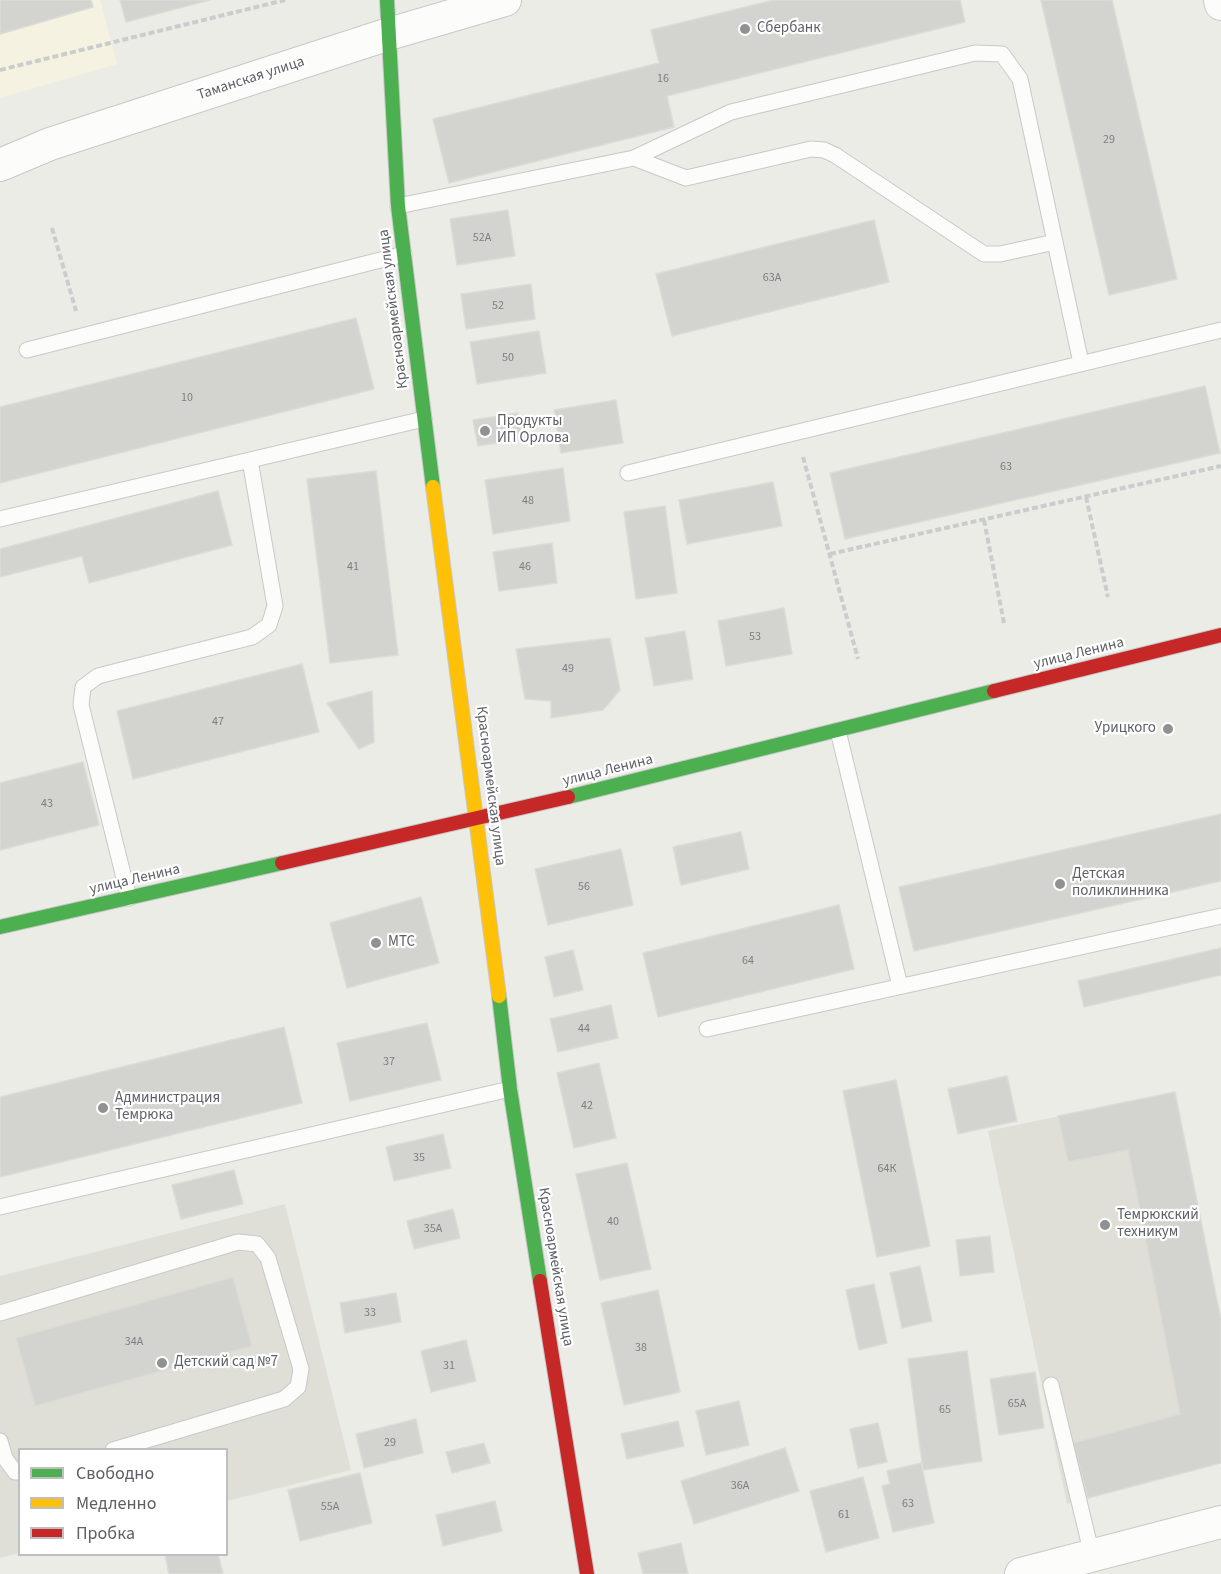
<!DOCTYPE html>
<html>
<head>
<meta charset="utf-8">
<style>
	body { margin:0 }
	#map { position:relative; width:1221px; height:1574px; overflow:hidden; background:#ecece7; font-family:"Source Sans 3",sans-serif }
	canvas { display:block }
	.legend { position:absolute; left:18px; top:1448px; width:210px; height:108px; box-sizing:border-box; background:#fff; border:2px solid #bebfc1; margin:0; padding:8px 10px; list-style:none; font-size:18px; color:#5d6065 }
	.legend li { display:flex; align-items:center; gap:12px; height:30px }
	.legend b { width:30px; border:2px solid #bebfc1 }
</style>
</head>
<body>
<div id="map">
<canvas width="1221" height="1574"></canvas>
<ul class="legend">
<li><b style="height:8px;background:#4caf50"></b>Свободно</li>
<li><b style="height:8px;background:#ffc107"></b>Медленно</li>
<li><b style="height:8px;background:#c62828"></b>Пробка</li>
</ul>
</div>
<script>
const ctx = document.querySelector('canvas').getContext('2d');
ctx.lineJoin = 'round';
function paint(path, color) { ctx.fillStyle = color; ctx.fill(path, 'evenodd'); }
function trace(path, color, width, dash) { ctx.strokeStyle = color; ctx.lineWidth = width; ctx.lineCap = dash ? 'butt' : 'round'; ctx.setLineDash(dash || []); ctx.stroke(path); }
function write(font, color, halo, rows, align = 'center') {
  ctx.font = font + ' "Source Sans 3",sans-serif'; ctx.lineWidth = 4.5; ctx.setLineDash([]); ctx.textBaseline = 'middle'; ctx.strokeStyle = halo; ctx.fillStyle = color; for (const [text, x, y, turn = 0] of rows) {
    ctx.save(); ctx.translate(x, y); ctx.rotate((+turn || 0) * Math.PI / 180); ctx.textAlign = isNaN(turn) ? turn : align; if (halo) ctx.strokeText(text, 0, 0); ctx.fillText(text, 0, 0); ctx.restore();
  }
}
const commercial = new Path2D(`
	M 0,0 L 100,0 L 117,64 L 0,98 Z`);
const education = new Path2D(`
	M 1175,1092 L 1221,1320 L 1221,1463 L 1067,1504 L 988,1131 Z
	M 285,1204 L 351,1470 L 227,1501 L 226,1450 L 20,1450 L 19,1553 L 0,1558 L 0,1276 Z`);
const building = new Path2D(`
	M 0,0 L 91,0 L 93,7 L 0,34 Z
	M 120,0 L 210,0 L 126,22 Z
	M 774,0 L 960,0 L 965,22 L 667,96 L 674,127 L 449,183 L 433,119 L 659,63 L 651,30 Z
	M 1041,0 L 1112,0 L 1177,279 L 1109,295 Z
	M 508,210 L 515,256 L 457,265 L 450,219 Z
	M 874,220 L 889,282 L 672,336 L 656,274 Z
	M 531,284 L 535,319 L 466,329 L 461,294 Z
	M 356,318 L 374,389 L 0,483 L 0,407 Z
	M 539,331 L 546,373 L 477,384 L 470,342 Z
	M 1205,386 L 1220,453 L 845,539 L 830,473 Z
	M 616,400 L 623,443 L 561,453 L 554,410 Z
	M 518,413 L 522,439 L 478,446 L 473,420 Z
	M 563,468 L 570,521 L 493,534 L 485,480 Z
	M 376,471 L 398,655 L 330,663 L 307,479 Z
	M 773,482 L 782,526 L 687,544 L 679,500 Z
	M 218,491 L 232,545 L 89,583 L 82,556 L 0,577 L 0,549 Z
	M 665,506 L 677,593 L 636,599 L 624,512 Z
	M 552,543 L 557,583 L 499,591 L 493,552 Z
	M 784,608 L 792,654 L 726,666 L 718,621 Z
	M 685,631 L 693,679 L 654,686 L 645,638 Z
	M 610,638 L 620,690 L 603,710 L 551,718 L 551,701 L 525,699 L 516,649 Z
	M 302,664 L 319,732 L 133,779 L 117,711 Z
	M 372,691 L 374,742 L 359,749 L 327,703 Z
	M 83,762 L 99,825 L 0,850 L 0,783 Z
	M 1221,814 L 1221,881 L 914,951 L 899,887 Z
	M 741,832 L 749,869 L 681,885 L 673,847 Z
	M 621,849 L 633,905 L 548,925 L 535,869 Z
	M 421,897 L 439,963 L 347,988 L 330,923 Z
	M 839,905 L 854,969 L 658,1017 L 643,953 Z
	M 1221,948 L 1221,975 L 1084,1007 L 1078,981 Z
	M 573,950 L 583,990 L 554,997 L 545,957 Z
	M 611,1005 L 618,1038 L 558,1052 L 550,1019 Z
	M 427,1023 L 441,1080 L 350,1101 L 337,1043 Z
	M 284,1027 L 302,1103 L 0,1177 L 0,1097 Z
	M 599,1063 L 616,1138 L 574,1148 L 557,1073 Z
	M 1007,1076 L 1017,1121 L 958,1134 L 948,1089 Z
	M 896,1080 L 930,1246 L 877,1257 L 843,1091 Z
	M 1175,1092 L 1221,1320 L 1221,1463 L 1088,1498 L 1073,1443 L 1180,1414 L 1128,1150 L 1068,1162 L 1058,1116 Z
	M 443,1134 L 451,1168 L 394,1181 L 386,1147 Z
	M 627,1163 L 651,1269 L 600,1280 L 576,1174 Z
	M 234,1170 L 243,1204 L 181,1219 L 172,1185 Z
	M 453,1209 L 460,1238 L 414,1249 L 407,1221 Z
	M 990,1236 L 994,1272 L 960,1276 L 956,1240 Z
	M 920,1266 L 932,1321 L 902,1328 L 890,1273 Z
	M 233,1277 L 252,1346 L 35,1406 L 16,1338 Z
	M 874,1284 L 887,1343 L 859,1350 L 846,1290 Z
	M 658,1290 L 680,1392 L 624,1405 L 601,1303 Z
	M 396,1293 L 401,1322 L 345,1333 L 340,1303 Z
	M 466,1340 L 476,1381 L 431,1392 L 421,1351 Z
	M 967,1351 L 982,1461 L 923,1470 L 908,1359 Z
	M 1035,1372 L 1044,1428 L 999,1435 L 990,1379 Z
	M 739,1401 L 749,1445 L 706,1455 L 696,1411 Z
	M 416,1419 L 423,1453 L 364,1468 L 356,1434 Z
	M 678,1421 L 684,1446 L 627,1459 L 621,1434 Z
	M 878,1423 L 887,1462 L 858,1468 L 850,1429 Z
	M 484,1443 L 490,1463 L 452,1473 L 446,1452 Z
	M 785,1448 L 799,1491 L 694,1524 L 681,1481 Z
	M 921,1463 L 934,1523 L 893,1532 L 882,1486 L 890,1484 L 887,1471 Z
	M 360,1473 L 372,1523 L 300,1541 L 288,1490 Z
	M 863,1477 L 879,1538 L 826,1552 L 810,1491 Z
	M 495,1501 L 502,1531 L 443,1546 L 436,1515 Z
	M 681,1543 L 688,1574 L 643,1574 L 638,1553 Z
	M 165,1554 L 218,1554 L 223,1574 L 169,1574 Z`);
const path = new Path2D(`
	M 0,70 L 285,0
	M 52,228 L 76,311
	M 803,457 L 858,659
	M 1086,497 L 1108,597
	M 984,520 L 1004,623
	M 830,554 L 1221,466`);
const lane = new Path2D(`
	M 634,158 L 731,112 L 975,53 L 1002,54 L 1020,79 L 1081,363
	M 398,206 L 634,158 L 686,178 L 811,149 L 824,150 L 835,155 L 984,254 L 1000,254 L 1055,242
	M 27,350 L 404,254
	M 628,473 L 1221,330
	M 0,519 L 424,419
	M 838,731 L 900,986
	M 129,898 L 81,705 L 83,687 L 98,676 L 252,637 L 269,625 L 275,606 L 250,460
	M 707,1029 L 1221,916
	M 0,1207 L 510,1089
	M 0,1313 L 238,1242 L 257,1244 L 268,1258 L 301,1369 L 298,1387 L 284,1399 L 113,1450
	M 1051,1385 L 1092,1555
	M 0,1441 L 5,1458 L 15,1472 L 20,1472`);
const street = new Path2D(`
	M 1220,0 L 1221,4
	M 0,165 L 50,144 L 389,34 L 505,0
	M 1021,1574 L 1221,1522`);
const fast = new Path2D(`
	M 387,0 L 398,206 L 433,487
	M 568,797 L 994,691
	M 0,927 L 282,863
	M 499,996 L 510,1089 L 540,1281`);
const slow = new Path2D(`
	M 433,487 L 499,996`);
const jam = new Path2D(`
	M 994,691 L 1221,635
	M 282,863 L 568,797
	M 540,1281 L 587,1574`);
const markers = [
	[745,29,6,"#8f9192"],
	[485,431,6,"#8f9192"],
	[1168,729,6,"#8f9192"],
	[1060,884,6,"#8f9192"],
	[376,943,6,"#8f9192"],
	[103,1108,6,"#8f9192"],
	[1105,1225,6,"#8f9192"],
	[162,1363,6,"#8f9192"]
];
const numberNames = [
	["16",663,79],
	["29",1109,140],
	["52А",482,238],
	["63А",772,278],
	["52",498,306],
	["50",508,358],
	["10",187,398],
	["63",1006,467],
	["48",528,501],
	["41",353,567],
	["46",525,567],
	["53",755,637],
	["49",568,669],
	["47",218,722],
	["43",47,804],
	["56",584,887],
	["64",748,961],
	["44",584,1029],
	["37",389,1062],
	["42",587,1106],
	["35",419,1158],
	["64К",887,1169],
	["40",613,1222],
	["35А",433,1229],
	["33",370,1313],
	["34А",134,1342],
	["38",641,1348],
	["31",449,1366],
	["65А",1017,1404],
	["65",945,1410],
	["29",390,1443],
	["36А",740,1486],
	["63",908,1504],
	["55А",330,1507],
	["61",844,1515]
];
const poiNames = [
	["Сбербанк",757,29],
	["Продукты",497,422],
	["ИП Орлова",497,439],
	["Урицкого",1156,729,"right"],
	["Детская",1072,875],
	["поликлинника",1072,892],
	["МТС",388,943],
	["Администрация",115,1099],
	["Темрюка",115,1116],
	["Темрюкский",1117,1216],
	["техникум",1117,1233],
	["Детский сад №7",174,1363]
];
const streetNames = [
	["Таманская улица",251,79,-18],
	["Красноармейская улица",394,309,-97],
	["улица Ленина",1079,654,-14],
	["улица Ленина",608,771,-14],
	["Красноармейская улица",490,786,83],
	["улица Ленина",135,880,-13],
	["Красноармейская улица",555,1267,81]
];
paint(commercial, '#f5f2e1');
paint(education, '#dfded7');
paint(building, '#d3d3d0');
trace(building, '#dcdbd6', 1.5);
trace(lane, '#c8c8c8', 17);
trace(street, '#c8c8c8', 34);
trace(fast, '#c8c8c8', 16);
trace(slow, '#c8c8c8', 16);
trace(jam, '#c8c8c8', 16);
trace(path, '#c9cdcb', 4, [6, 3]);
trace(lane, '#fcfcfb', 15);
trace(street, '#fcfcfb', 32);
trace(fast, '#4caf50', 14);
trace(slow, '#ffc107', 14);
trace(jam, '#c62828', 14);
for (const [x, y, r, color] of markers) { const dot = new Path2D(); dot.arc(x, y, r, 0, 2 * Math.PI); ctx.fillStyle = color; ctx.fill(dot); trace(dot, '#fff', 2); }
write('12px', '#7c7e81', null, numberNames);
write('15px', '#5d6065', '#fff', poiNames, 'left');
write('15px', '#5d6065', '#fff', streetNames);
</script>
</body>
</html>
